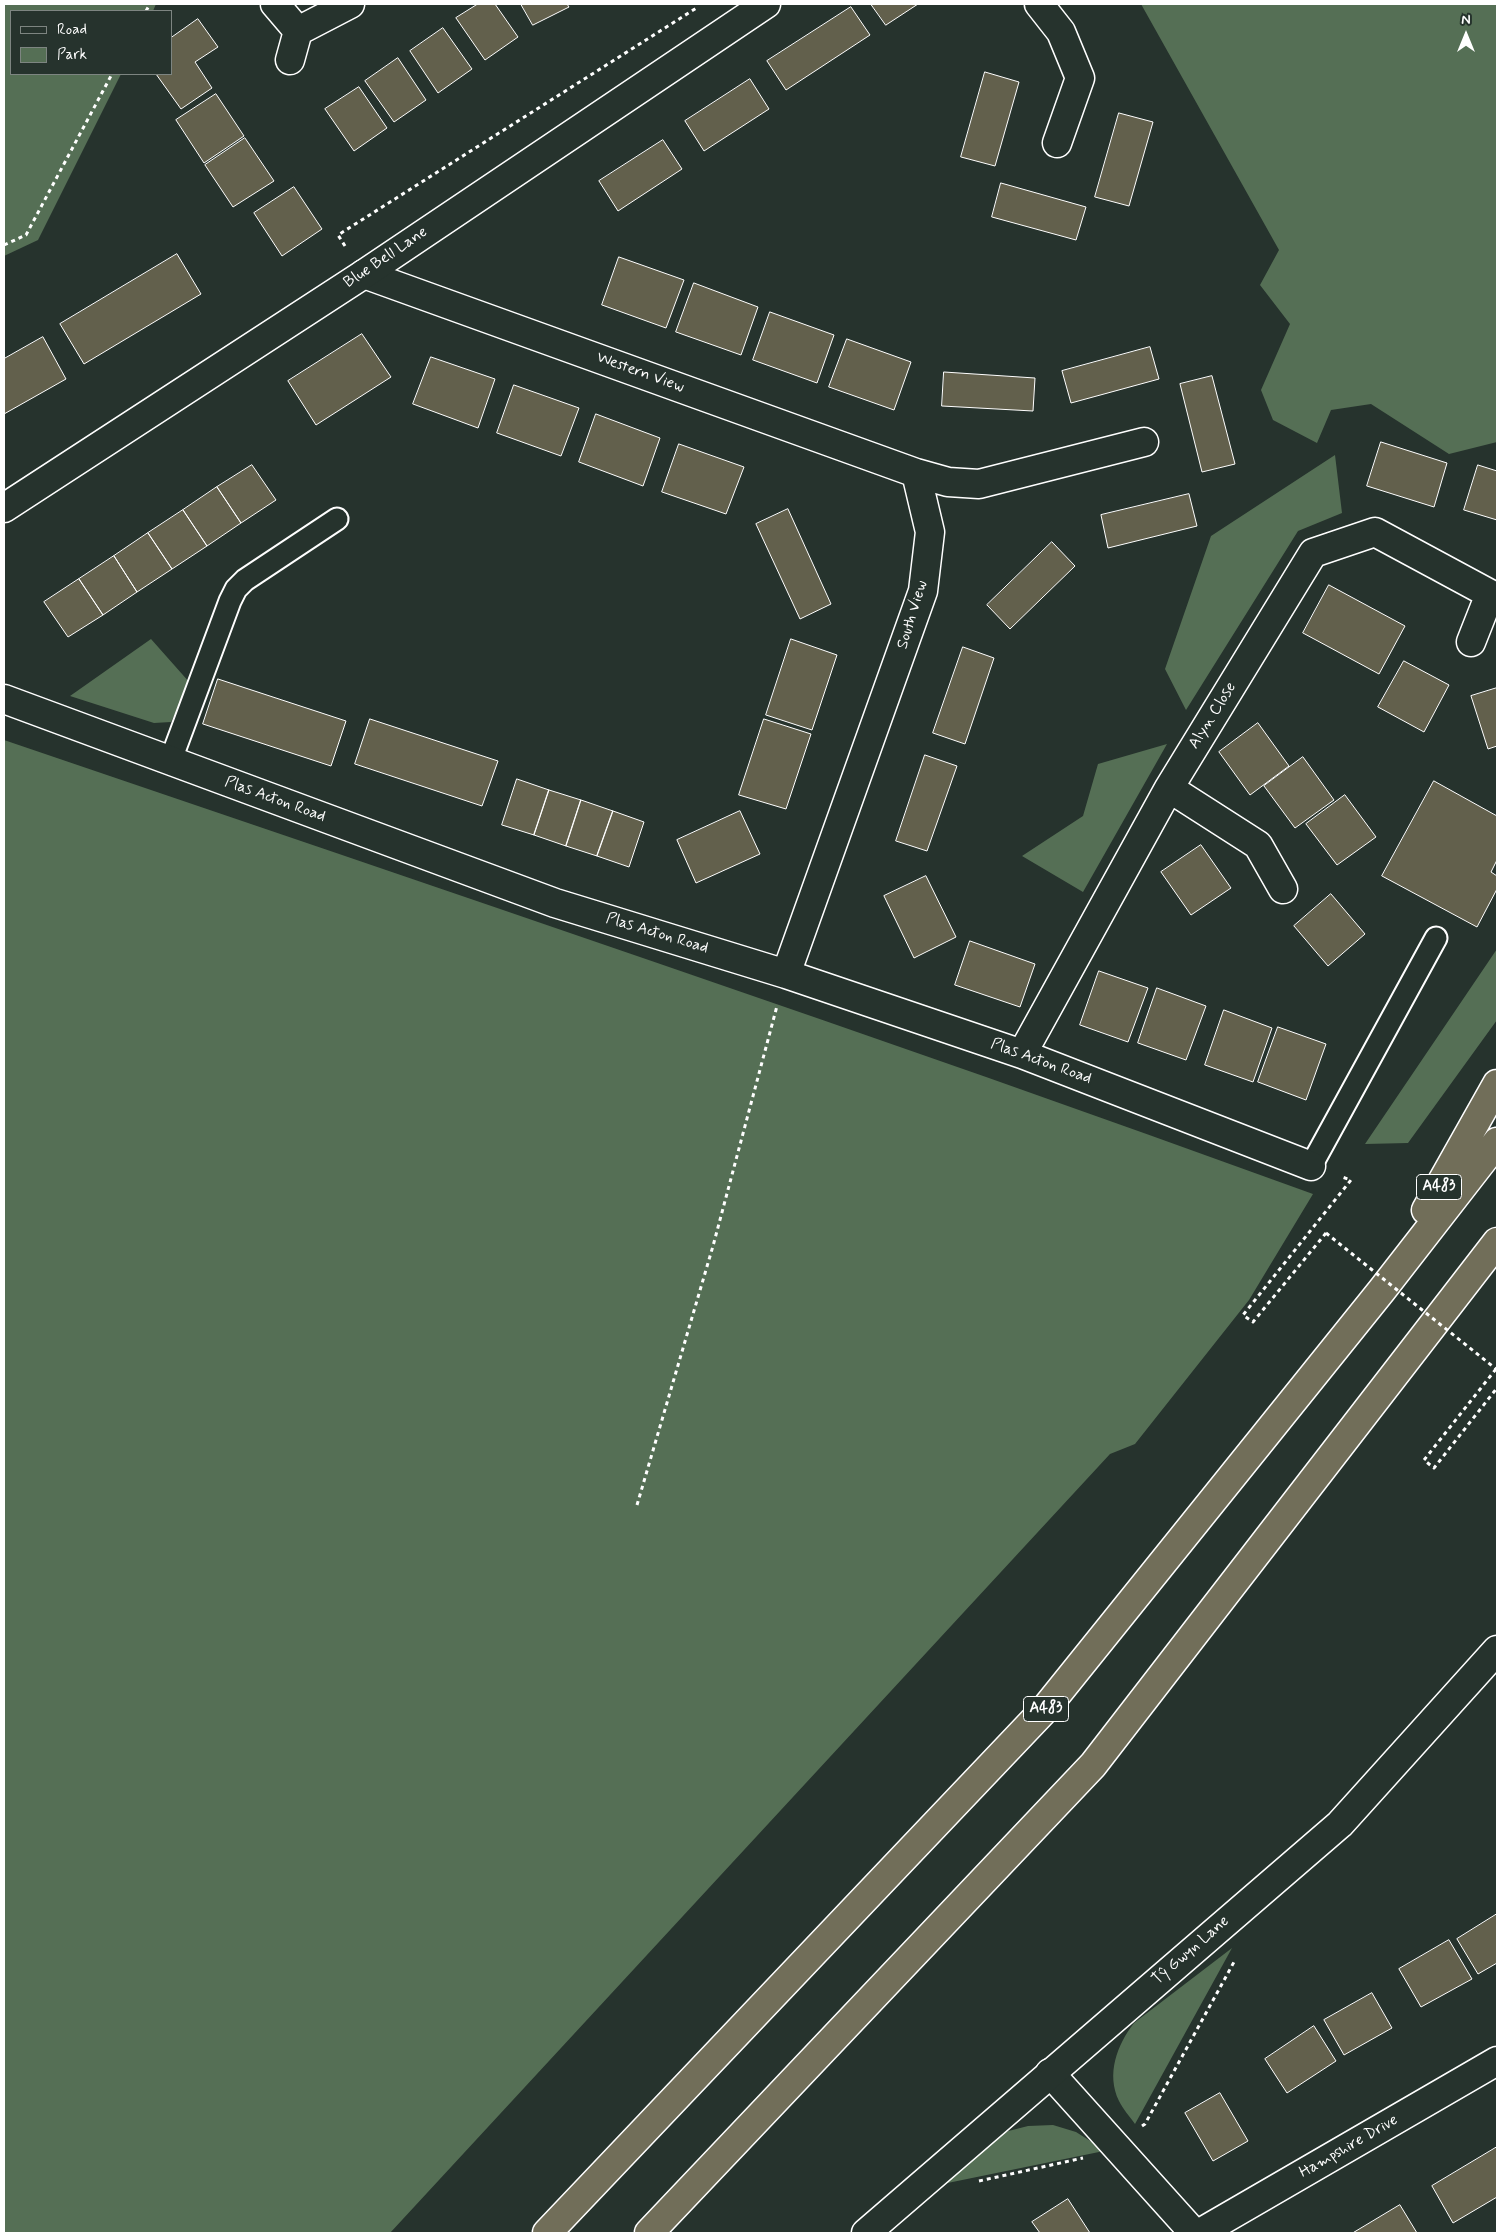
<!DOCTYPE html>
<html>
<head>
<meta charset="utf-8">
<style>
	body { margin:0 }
	#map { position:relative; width:1501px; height:2237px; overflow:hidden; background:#26332d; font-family:Mynerve,sans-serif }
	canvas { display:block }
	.frame { position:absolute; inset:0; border:5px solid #fff; pointer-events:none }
	.legend { position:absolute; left:10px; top:10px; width:162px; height:65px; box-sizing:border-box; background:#26332d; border:1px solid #7d8581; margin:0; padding:6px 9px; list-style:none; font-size:15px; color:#fff }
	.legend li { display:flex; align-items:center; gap:10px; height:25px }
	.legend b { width:25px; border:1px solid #7d8581 }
	.north { position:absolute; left:1441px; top:10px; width:50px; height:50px; -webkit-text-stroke:4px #26332d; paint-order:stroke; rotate:0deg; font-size:14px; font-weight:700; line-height:20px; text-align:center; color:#fff }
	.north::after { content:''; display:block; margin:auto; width:18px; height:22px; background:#fff; clip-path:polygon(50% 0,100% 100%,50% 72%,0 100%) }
</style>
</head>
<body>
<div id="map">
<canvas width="1501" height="2237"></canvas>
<div class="frame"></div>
<ul class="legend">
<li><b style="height:6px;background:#26332d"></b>Road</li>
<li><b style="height:14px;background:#556f55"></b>Park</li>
</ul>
<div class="north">N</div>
</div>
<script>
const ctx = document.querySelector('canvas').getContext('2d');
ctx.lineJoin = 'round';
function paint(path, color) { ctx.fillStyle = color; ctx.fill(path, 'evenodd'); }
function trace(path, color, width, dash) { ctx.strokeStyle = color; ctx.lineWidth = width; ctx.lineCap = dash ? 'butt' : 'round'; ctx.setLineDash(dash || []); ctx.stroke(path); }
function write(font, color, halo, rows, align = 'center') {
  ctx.font = font + ' Mynerve,sans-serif'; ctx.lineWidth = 4; ctx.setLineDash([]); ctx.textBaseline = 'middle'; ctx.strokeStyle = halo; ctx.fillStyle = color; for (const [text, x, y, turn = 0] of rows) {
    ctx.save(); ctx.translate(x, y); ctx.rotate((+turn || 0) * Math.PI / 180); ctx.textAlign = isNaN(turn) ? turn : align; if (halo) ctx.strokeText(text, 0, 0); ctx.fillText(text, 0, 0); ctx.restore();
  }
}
const green = new Path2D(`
	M 4,4 L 156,4 L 153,11 L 11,11 L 11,74 L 121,74 L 38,240 L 4,256 Z
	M 1141,4 L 1497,4 L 1497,442 L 1449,454 L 1371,404 L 1331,410 L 1317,443 L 1273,420 L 1261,390 L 1290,324 L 1260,285 L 1279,250 Z
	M 1335,455 L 1342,513 L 1298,531 L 1186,710 L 1165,669 L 1211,536 Z
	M 151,639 L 190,683 L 171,722 L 154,723 L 70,696 Z
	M 4,740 C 441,889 879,1036 1313,1194 L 1249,1300 L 1135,1444 L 1110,1454 L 390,2233 L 4,2233 Z
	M 1167,744 L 1083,892 L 1022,856 L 1083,816 L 1098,764 Z
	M 1497,949 L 1497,1020 L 1408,1143 L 1365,1144 Z
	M 1232,1948 L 1135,2124 C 1130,2117 1123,2109 1119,2101 C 1106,2074 1117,2045 1134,2023 Z
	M 1053,2125 L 1076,2132 L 1103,2149 L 1099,2152 L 928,2187 L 989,2136 L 1028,2126 Z`);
const building = new Path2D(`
	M 478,4 L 495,4 L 518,37 L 485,60 L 456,18 Z
	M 521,4 L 567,4 L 569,7 L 533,25 Z
	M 871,4 L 918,4 L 886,25 Z
	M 851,7 L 870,35 L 786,90 L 767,61 Z
	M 198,19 L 218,47 L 195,62 L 212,88 L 181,109 L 156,74 L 171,74 L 171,38 Z
	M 443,28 L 472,69 L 438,93 L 410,51 Z
	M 398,58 L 426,100 L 394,122 L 365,81 Z
	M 985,72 L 1019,82 L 995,166 L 961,157 Z
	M 750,79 L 769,109 L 704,151 L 685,121 Z
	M 359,87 L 387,128 L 354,151 L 325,109 Z
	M 216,94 L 244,136 L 204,163 L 176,120 Z
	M 1119,113 L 1153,122 L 1129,206 L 1095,197 Z
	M 245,138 L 274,181 L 233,207 L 205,165 Z
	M 663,140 L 682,169 L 618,211 L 599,181 Z
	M 1001,183 L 1086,207 L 1076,240 L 992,217 Z
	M 294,187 L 322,229 L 282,256 L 254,213 Z
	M 177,254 L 201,294 L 84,364 L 60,324 Z
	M 619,257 L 684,280 L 666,328 L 602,305 Z
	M 694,283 L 758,307 L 741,355 L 676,332 Z
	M 770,312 L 834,335 L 817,383 L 753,360 Z
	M 362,334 L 391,377 L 316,425 L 288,381 Z
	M 43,337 L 66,379 L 4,414 L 4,359 Z
	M 847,339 L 911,362 L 894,410 L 829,387 Z
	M 1150,347 L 1159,379 L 1071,403 L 1062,371 Z
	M 431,357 L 495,379 L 478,428 L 413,404 Z
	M 944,372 L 1035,378 L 1033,411 L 942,406 Z
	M 1212,376 L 1235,464 L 1202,472 L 1180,384 Z
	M 514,385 L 579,408 L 561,456 L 497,433 Z
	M 596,414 L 660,438 L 643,486 L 579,462 Z
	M 1381,442 L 1447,463 L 1434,507 L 1367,486 Z
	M 679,444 L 744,467 L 726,514 L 662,492 Z
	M 252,465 L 276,500 L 241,523 L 217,487 Z
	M 1478,465 L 1497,471 L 1497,520 L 1464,510 Z
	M 217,487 L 241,523 L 207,546 L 183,510 Z
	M 1189,494 L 1197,526 L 1108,548 L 1101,515 Z
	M 788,509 L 831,604 L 800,619 L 756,524 Z
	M 183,510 L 207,546 L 172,569 L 148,533 Z
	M 148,533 L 172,569 L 137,592 L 114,556 Z
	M 1052,542 L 1075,566 L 1010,629 L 987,605 Z
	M 114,556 L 137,592 L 103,615 L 79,579 Z
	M 79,579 L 103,615 L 68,637 L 44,602 Z
	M 1329,585 L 1405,626 L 1379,674 L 1303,633 Z
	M 791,639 L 837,655 L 812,730 L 766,715 Z
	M 963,647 L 994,658 L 965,744 L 933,733 Z
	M 1404,661 L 1449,685 L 1424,732 L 1378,707 Z
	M 218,679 L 346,721 L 331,766 L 203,724 Z
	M 1497,688 L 1497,746 L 1488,749 L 1471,696 Z
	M 370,719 L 498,761 L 482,806 L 355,764 Z
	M 764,719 L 811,734 L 786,809 L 739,795 Z
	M 1258,723 L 1289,766 L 1250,795 L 1219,752 Z
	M 925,755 L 957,766 L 927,851 L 896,841 Z
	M 1303,757 L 1334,800 L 1295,828 L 1264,786 Z
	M 517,779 L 549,790 L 534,835 L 502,825 Z
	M 1434,781 L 1497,816 L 1497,860 L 1491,872 L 1497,876 L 1497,889 L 1477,927 L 1382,876 Z
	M 549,790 L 581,800 L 566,846 L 534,835 Z
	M 1345,795 L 1376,837 L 1337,865 L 1306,824 Z
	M 581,800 L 613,811 L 597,856 L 566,846 Z
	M 613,811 L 644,822 L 629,867 L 597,856 Z
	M 740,811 L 760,854 L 696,883 L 677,840 Z
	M 1201,845 L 1231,888 L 1191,915 L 1161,872 Z
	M 926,876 L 956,937 L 914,958 L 884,896 Z
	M 1331,894 L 1365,934 L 1328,966 L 1294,926 Z
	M 970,941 L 1035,964 L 1020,1007 L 955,985 Z
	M 1099,971 L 1148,988 L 1128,1042 L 1080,1025 Z
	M 1157,988 L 1206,1006 L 1186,1060 L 1138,1043 Z
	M 1224,1010 L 1272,1028 L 1253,1082 L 1205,1065 Z
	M 1278,1027 L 1326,1044 L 1306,1100 L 1258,1082 Z
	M 1497,1914 L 1497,1963 L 1478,1974 L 1457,1939 Z
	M 1449,1940 L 1472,1979 L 1421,2007 L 1399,1969 Z
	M 1372,1993 L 1392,2028 L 1344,2055 L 1324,2020 Z
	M 1314,2026 L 1336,2061 L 1287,2093 L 1265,2059 Z
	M 1220,2093 L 1248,2141 L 1213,2161 L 1185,2113 Z
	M 1497,2147 L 1497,2197 L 1453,2223 L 1432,2186 Z
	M 1068,2199 L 1090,2233 L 1040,2233 L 1032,2222 Z
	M 1400,2205 L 1417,2233 L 1353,2233 Z`);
const path = new Path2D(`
	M 146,11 L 150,4
	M 4,245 L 26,235 L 112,74
	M 345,246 L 338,235 L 698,7
	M 1326,1233 L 1253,1322 L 1243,1315 L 1351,1180 L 1342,1177
	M 1496,1369 L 1424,1460 L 1434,1468 L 1497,1388
	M 637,1505 L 713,1246 L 777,1006
	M 1142,2126 L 1145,2124 L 1234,1962
	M 979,2181 L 1083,2158`);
const lane = new Path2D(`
	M 170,762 L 230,601 L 236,589 L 245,580 L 337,519
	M 1311,1166 L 1436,938`);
const street = new Path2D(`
	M 275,4 L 298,31 L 290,60
	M 1039,4 L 1061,32 L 1080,78 L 1057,143
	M 298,31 L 350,4
	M 364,274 L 916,473 L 948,482 L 979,484 L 1144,442
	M 4,699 L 555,903 L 786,974 L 1022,1054 L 1311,1166
	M 1169,788 L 1258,845 L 1283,889
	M 786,974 L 923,591 L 930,532 L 916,473
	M 1022,1054 L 1169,788 L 1313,553 L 1375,532 L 1490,594 L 1471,642
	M 1050,2073 L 1194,2233
	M 1200,2233 L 1497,2061`);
const secondary = new Path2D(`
	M 4,508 L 364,274 L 766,4
	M 866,2233 L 1340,1824 L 1497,1650`);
const highway = new Path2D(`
	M 1426,1210 L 1497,1084
	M 547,2233 L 1045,1709 L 1382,1290 L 1497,1142
	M 649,2233 L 1093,1765 L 1497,1242`);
const pathBridge = new Path2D(`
	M 1326,1233 L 1496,1369`);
const shields = [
	[1439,1187,45],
	[1046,1709,45]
];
const shieldNames = [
	["A483",1439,1187],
	["A483",1046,1709]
];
const streetNames = [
	["Blue Bell Lane",386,258,-34],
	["Western View",640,373,20],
	["South View",913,615,-73],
	["Alyn Close",1213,716,-58],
	["Plas Acton Road",275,800,20],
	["Plas Acton Road",657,934,17],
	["Plas Acton Road",1041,1062,20],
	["Tŷ Gwyn Lane",1191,1951,-41],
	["Hampshire Drive",1349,2147,-30]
];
paint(green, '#556f55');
paint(building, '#62604c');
trace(building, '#fff', 1);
trace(lane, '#fff', 25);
trace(street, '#fff', 31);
trace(secondary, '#fff', 31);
trace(highway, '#fff', 31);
trace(path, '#fff', 3, [4, 4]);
trace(lane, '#26332d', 21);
trace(street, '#26332d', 28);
trace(secondary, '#26332d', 28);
trace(highway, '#716e59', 28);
trace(pathBridge, '#fff', 3, [4, 4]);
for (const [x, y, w] of shields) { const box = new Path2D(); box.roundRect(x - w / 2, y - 12.5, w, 25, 4); ctx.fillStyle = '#26332d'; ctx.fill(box); trace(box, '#fff', 1); }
write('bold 15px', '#fff', null, shieldNames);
write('16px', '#fff', '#26332d', streetNames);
</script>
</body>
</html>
